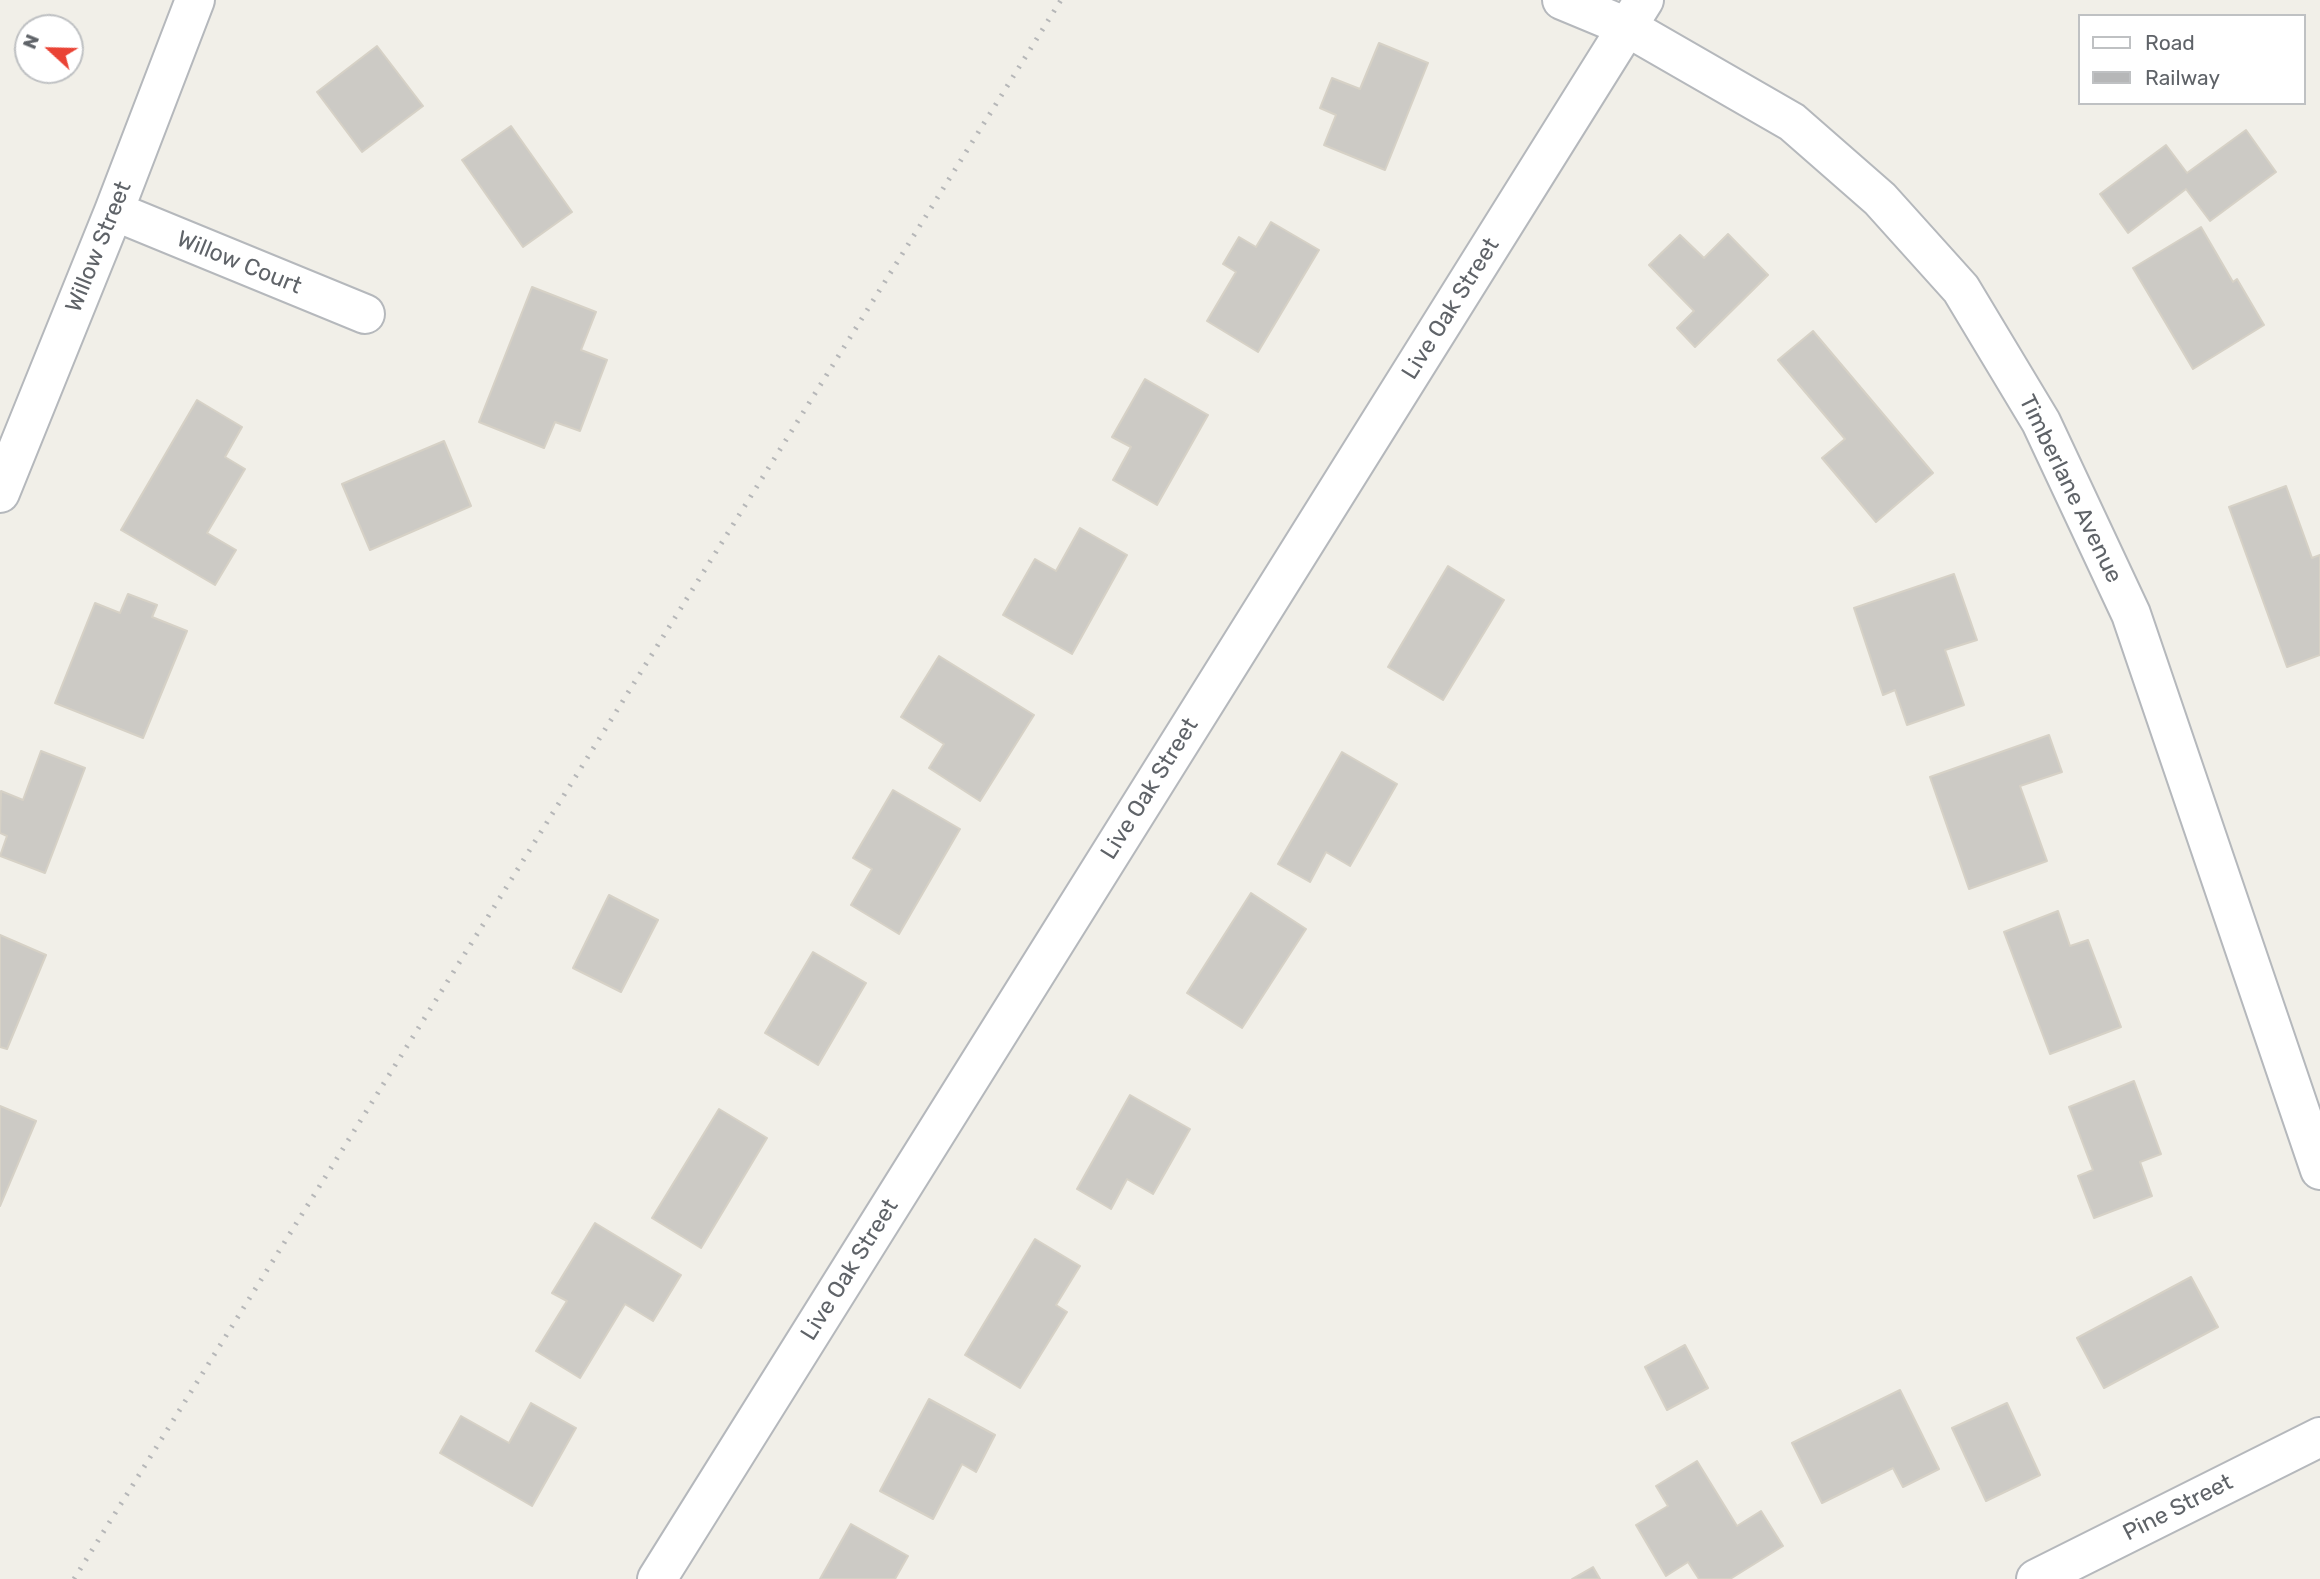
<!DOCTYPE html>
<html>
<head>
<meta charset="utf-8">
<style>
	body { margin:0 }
	#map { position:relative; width:2320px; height:1579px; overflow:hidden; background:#f1efe8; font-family:Rubik,sans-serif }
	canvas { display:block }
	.legend { position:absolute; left:2078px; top:14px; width:228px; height:91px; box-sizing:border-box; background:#fff; border:2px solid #bfc1c3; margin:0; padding:9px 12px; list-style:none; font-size:21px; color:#5f6368 }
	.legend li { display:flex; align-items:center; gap:14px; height:35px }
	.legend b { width:35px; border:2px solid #bfc1c3 }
	.north { position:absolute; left:14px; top:14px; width:70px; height:70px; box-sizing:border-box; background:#fff; border:2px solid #bfc1c3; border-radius:50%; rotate:292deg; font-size:19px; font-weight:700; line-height:28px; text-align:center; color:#5f6368 }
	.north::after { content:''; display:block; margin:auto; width:24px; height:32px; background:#ea4335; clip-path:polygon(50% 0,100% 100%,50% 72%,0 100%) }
</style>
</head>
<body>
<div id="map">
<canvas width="2320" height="1579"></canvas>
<ul class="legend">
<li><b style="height:9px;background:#fff"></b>Road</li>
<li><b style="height:9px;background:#b6b7b8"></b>Railway</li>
</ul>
<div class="north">N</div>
</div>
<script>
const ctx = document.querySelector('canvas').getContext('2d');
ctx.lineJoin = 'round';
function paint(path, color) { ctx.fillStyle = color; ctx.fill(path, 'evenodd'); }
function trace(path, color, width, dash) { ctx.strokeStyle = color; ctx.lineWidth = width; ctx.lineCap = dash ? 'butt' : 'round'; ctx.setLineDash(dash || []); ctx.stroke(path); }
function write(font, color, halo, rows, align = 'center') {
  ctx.font = font + ' Rubik,sans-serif'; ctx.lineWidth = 7; ctx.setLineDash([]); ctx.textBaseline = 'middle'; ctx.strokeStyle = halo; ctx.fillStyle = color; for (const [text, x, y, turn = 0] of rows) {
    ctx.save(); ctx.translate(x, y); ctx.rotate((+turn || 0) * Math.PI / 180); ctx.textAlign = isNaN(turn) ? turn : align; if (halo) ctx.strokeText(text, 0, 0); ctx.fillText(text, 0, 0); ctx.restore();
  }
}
const building = new Path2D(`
	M 1379,43 L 1428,63 L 1385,170 L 1324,145 L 1336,115 L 1320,108 L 1332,78 L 1360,89 Z
	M 377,46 L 423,106 L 362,152 L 317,92 Z
	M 511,126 L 572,212 L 523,247 L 462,160 Z
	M 2246,130 L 2276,172 L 2210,221 L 2186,189 L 2128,233 L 2100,194 L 2166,145 L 2187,173 Z
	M 1271,222 L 1319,250 L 1258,352 L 1207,321 L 1236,272 L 1223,264 L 1239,237 L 1256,247 Z
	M 2201,227 L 2233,282 L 2237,279 L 2264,325 L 2193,369 L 2133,268 Z
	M 1728,234 L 1768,275 L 1695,347 L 1677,328 L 1694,311 L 1649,265 L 1680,235 L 1704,258 Z
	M 532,287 L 596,312 L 581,350 L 607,360 L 580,431 L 555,422 L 544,448 L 479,422 Z
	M 1813,331 L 1933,473 L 1876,522 L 1822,458 L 1845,439 L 1778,360 Z
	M 1145,379 L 1208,415 L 1157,505 L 1113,480 L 1131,447 L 1112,437 Z
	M 197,400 L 242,427 L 225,457 L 245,469 L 207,533 L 236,550 L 215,585 L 121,530 Z
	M 444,441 L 471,506 L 370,550 L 342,484 Z
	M 2286,486 L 2312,558 L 2320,555 L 2320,655 L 2287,667 L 2229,507 Z
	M 1080,528 L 1127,555 L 1072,654 L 1003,615 L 1035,559 L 1056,571 Z
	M 1448,566 L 1504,600 L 1443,700 L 1388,667 Z
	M 1954,574 L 1977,640 L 1945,650 L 1964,705 L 1907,725 L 1895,690 L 1883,695 L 1854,608 Z
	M 128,594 L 157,605 L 152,617 L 187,631 L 143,738 L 55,703 L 95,603 L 120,613 Z
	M 939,656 L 1034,715 L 980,801 L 929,768 L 944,744 L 901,717 Z
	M 2049,735 L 2062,772 L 2020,786 L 2047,861 L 1969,889 L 1930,777 Z
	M 41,751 L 85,768 L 45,873 L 0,856 L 7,836 L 0,833 L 1,791 L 23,800 Z
	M 1342,752 L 1397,784 L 1350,866 L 1326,852 L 1310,882 L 1278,864 Z
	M 893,790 L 960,829 L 899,934 L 851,905 L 872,869 L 853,858 Z
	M 1251,893 L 1306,929 L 1242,1028 L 1187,993 Z
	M 609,895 L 658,920 L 621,992 L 573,968 Z
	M 2058,911 L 2070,946 L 2088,940 L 2121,1027 L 2050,1054 L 2004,932 Z
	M 0,935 L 46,955 L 7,1049 L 0,1047 Z
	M 813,952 L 866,983 L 818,1065 L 765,1033 Z
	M 2134,1081 L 2161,1154 L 2140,1162 L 2152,1196 L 2094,1218 L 2078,1176 L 2093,1170 L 2069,1107 Z
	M 1130,1095 L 1190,1129 L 1153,1194 L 1127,1179 L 1111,1209 L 1077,1189 Z
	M 0,1106 L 36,1121 L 0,1206 Z
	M 719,1109 L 767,1138 L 701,1248 L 652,1218 Z
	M 595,1223 L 681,1275 L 653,1321 L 625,1304 L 580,1378 L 536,1351 L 567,1301 L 552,1293 Z
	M 1035,1239 L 1080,1266 L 1056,1305 L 1067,1312 L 1020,1388 L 965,1355 Z
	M 2191,1277 L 2218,1327 L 2104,1388 L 2077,1338 Z
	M 1685,1345 L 1708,1388 L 1667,1410 L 1645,1367 Z
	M 1900,1390 L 1939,1469 L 1903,1487 L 1893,1468 L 1822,1503 L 1792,1443 Z
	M 929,1399 L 995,1435 L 976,1472 L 962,1464 L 933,1519 L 880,1491 Z
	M 531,1403 L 576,1428 L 532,1506 L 440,1453 L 461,1416 L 509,1443 Z
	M 2007,1403 L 2040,1475 L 1986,1501 L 1952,1428 Z
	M 1697,1461 L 1737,1526 L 1761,1511 L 1783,1546 L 1730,1579 L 1699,1579 L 1688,1562 L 1666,1576 L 1636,1525 L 1668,1506 L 1656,1486 Z
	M 851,1524 L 908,1556 L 895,1579 L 820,1579 Z
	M 1593,1567 L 1600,1579 L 1572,1579 Z`);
const minor = new Path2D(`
	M 114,211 L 365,314
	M 0,493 L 114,211 L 195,0
	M 657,1579 L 1644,0
	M 2036,1579 L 2320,1437`);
const tertiary = new Path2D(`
	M 1562,0 L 1627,27 L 1792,122 L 1880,199 L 1961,289 L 2041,422 L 2131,614 L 2320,1170`);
const rail = new Path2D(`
	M 74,1579 L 1061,0`);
const streetNames = [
	["Willow Street",99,247,-68],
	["Willow Court",239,263,22],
	["Live Oak Street",1451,309,-58],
	["Timberlane Avenue",2070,489,64],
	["Live Oak Street",1150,789,-58],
	["Live Oak Street",850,1270,-58],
	["Pine Street",2178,1508,-27]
];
paint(building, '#cccac5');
trace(building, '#d6d1c6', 2);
trace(minor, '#b5b8bc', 42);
trace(tertiary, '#b5b8bc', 42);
trace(minor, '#fff', 38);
trace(tertiary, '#fff', 38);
trace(rail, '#b6b7b8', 5, [2, 9]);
write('23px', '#5f6368', '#fff', streetNames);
</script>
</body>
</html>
